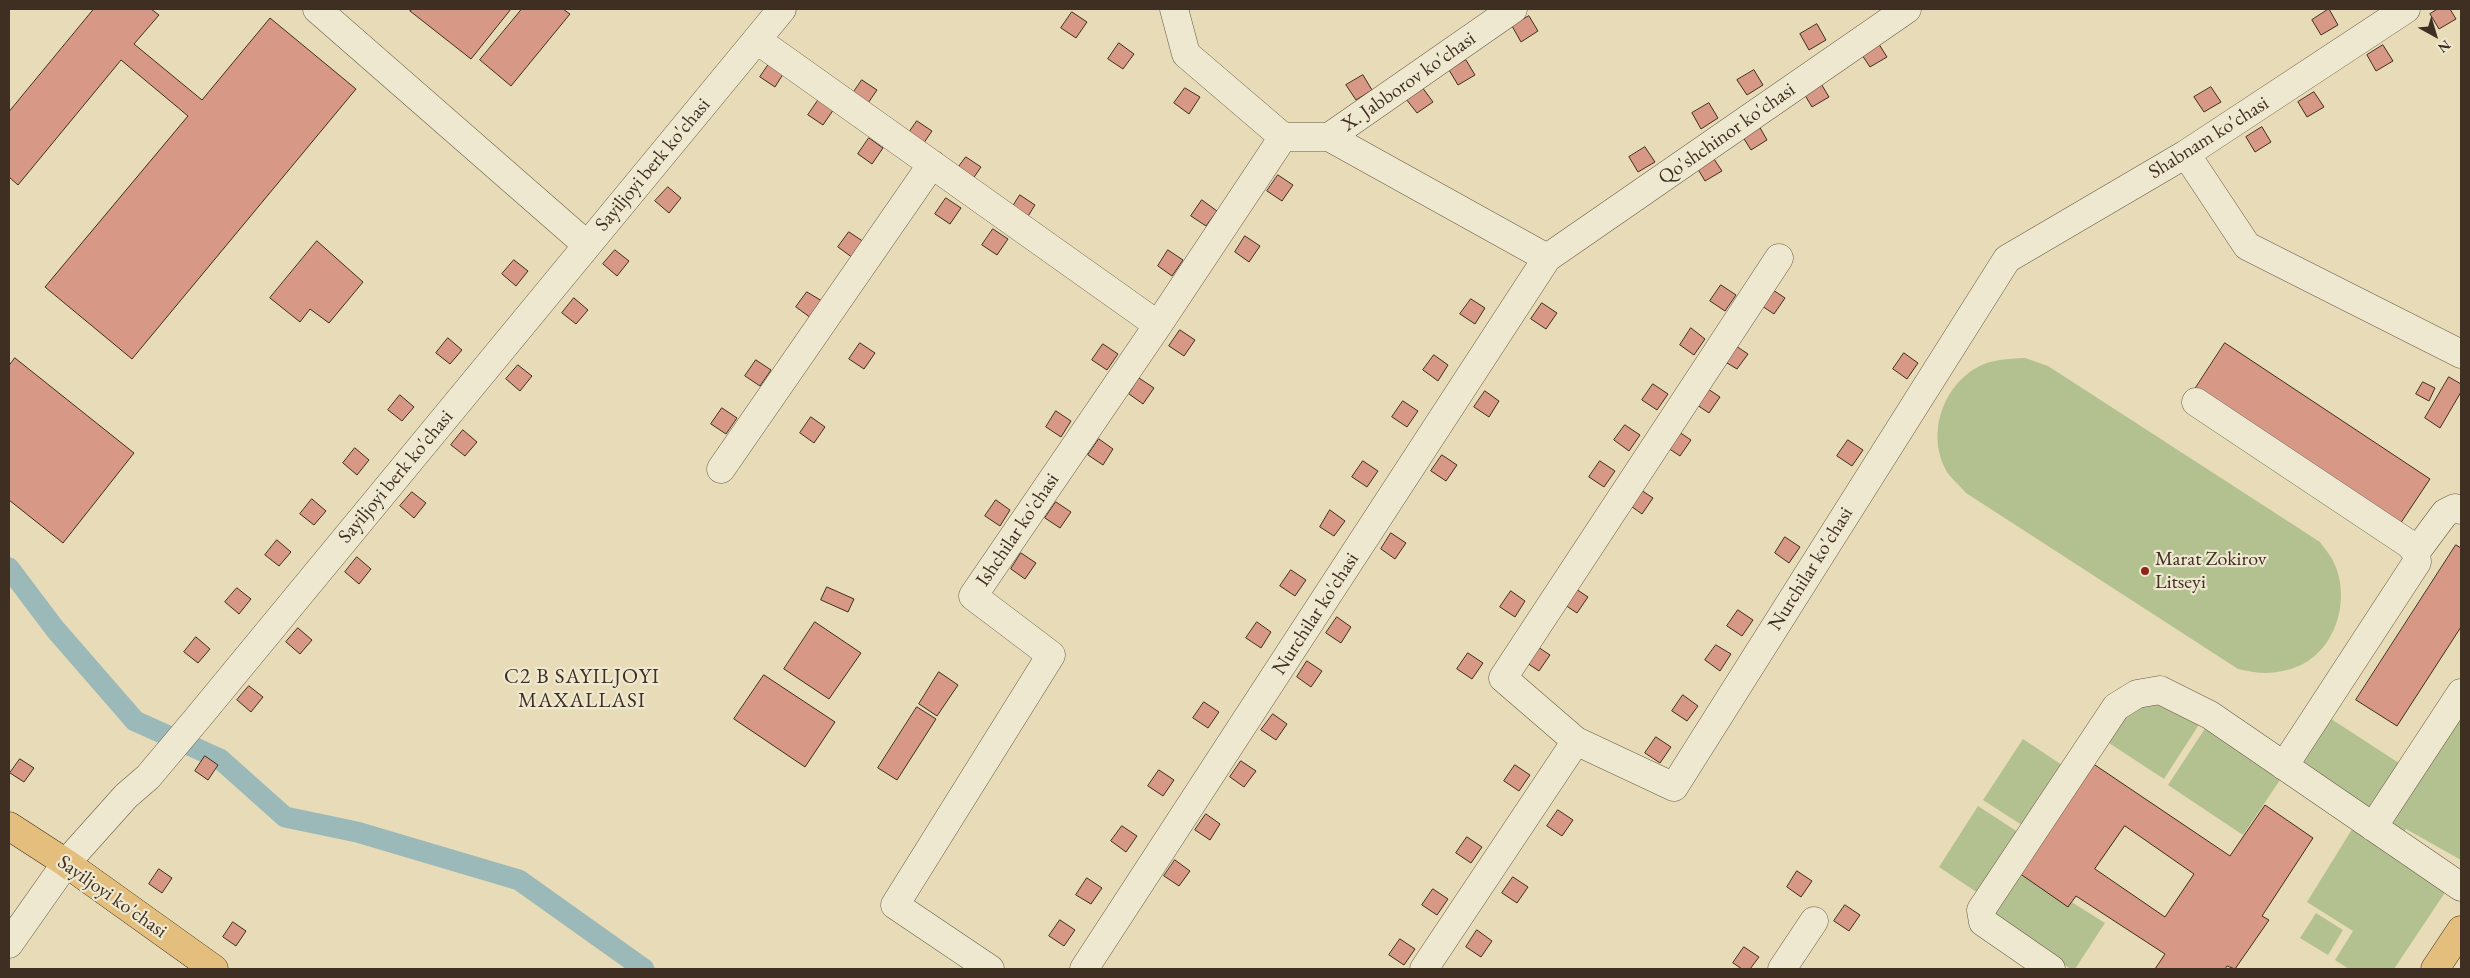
<!DOCTYPE html>
<html>
<head>
<meta charset="utf-8">
<style>
	body { margin:0 }
	#map { position:relative; width:2470px; height:978px; overflow:hidden; background:#e7dcb7; font-family:"EB Garamond",serif }
	canvas { display:block }
	.frame { position:absolute; inset:0; border:10px solid #3f2e22; pointer-events:none }
	.north { position:absolute; left:2410px; top:10px; width:50px; height:50px; -webkit-text-stroke:4px #efe8d0; paint-order:stroke; rotate:141deg; font-size:14px; font-weight:700; line-height:20px; text-align:center; color:#3f2e22 }
	.north::after { content:''; display:block; margin:auto; width:18px; height:22px; background:#3f2e22; clip-path:polygon(50% 0,100% 100%,50% 72%,0 100%) }
</style>
</head>
<body>
<div id="map">
<canvas width="2470" height="978"></canvas>
<div class="frame"></div>
<div class="north">N</div>
</div>
<script>
const ctx = document.querySelector('canvas').getContext('2d');
ctx.lineJoin = 'round';
function paint(path, color) { ctx.fillStyle = color; ctx.fill(path, 'evenodd'); }
function trace(path, color, width, dash) { ctx.strokeStyle = color; ctx.lineWidth = width; ctx.lineCap = dash ? 'butt' : 'round'; ctx.setLineDash(dash || []); ctx.stroke(path); }
function write(font, color, halo, rows, align = 'center') {
  ctx.font = font + ' "EB Garamond",serif'; ctx.lineWidth = 4.5; ctx.setLineDash([]); ctx.textBaseline = 'middle'; ctx.strokeStyle = halo; ctx.fillStyle = color; for (const [text, x, y, turn = 0] of rows) {
    ctx.save(); ctx.translate(x, y); ctx.rotate((+turn || 0) * Math.PI / 180); ctx.textAlign = isNaN(turn) ? turn : align; if (halo) ctx.strokeText(text, 0, 0); ctx.fillText(text, 0, 0); ctx.restore();
  }
}
const green = new Path2D(`
	M 2025,358 L 2048,366 L 2320,542 C 2325,549 2332,557 2335,565 C 2352,605 2332,660 2287,670 C 2269,675 2255,673 2238,669 L 1966,493 C 1961,487 1955,482 1950,476 C 1925,441 1940,389 1976,368 C 1991,359 2008,359 2025,358 Z
	M 2159,703 L 2200,723 L 2164,779 L 2106,741 C 2127,713 2123,710 2159,703 Z
	M 2461,704 L 2461,860 L 2406,829 L 2401,836 L 2382,823 Z
	M 2325,715 L 2402,765 L 2368,818 L 2291,768 Z
	M 2206,727 L 2282,777 L 2243,835 L 2168,785 Z
	M 2023,739 L 2068,769 L 2028,829 L 1983,800 Z
	M 1978,806 L 2024,836 L 1984,897 L 1939,867 Z
	M 2354,826 L 2448,888 L 2394,969 L 2349,969 L 2335,960 L 2353,931 L 2307,902 Z
	M 2019,869 L 2105,923 L 2075,969 L 2071,969 L 1988,916 Z
	M 2316,913 L 2343,930 L 2328,955 L 2300,938 Z`);
const canal = new Path2D(`
	M 9,568 L 55,629 L 135,721 L 220,759 L 285,817 L 357,832 L 519,880 L 644,969`);
const building = new Path2D(`
	M 94,9 L 151,9 L 159,15 L 134,44 L 202,100 L 270,18 L 356,89 L 132,359 L 45,287 L 188,116 L 121,60 L 18,185 L 9,177 L 9,112 Z
	M 413,9 L 511,9 L 471,59 L 410,11 Z
	M 522,9 L 563,9 L 570,14 L 511,86 L 480,60 Z
	M 2329,9 L 2338,25 L 2321,35 L 2312,20 Z
	M 2438,9 L 2450,9 L 2456,19 L 2439,29 L 2430,14 Z
	M 1072,12 L 1087,22 L 1076,38 L 1061,28 Z
	M 1529,16 L 1538,31 L 1521,42 L 1512,26 Z
	M 1817,24 L 1826,40 L 1809,50 L 1800,34 Z
	M 1877,41 L 1887,57 L 1870,67 L 1860,52 Z
	M 1119,43 L 1134,54 L 1123,69 L 1108,59 Z
	M 2383,45 L 2393,61 L 2376,71 L 2367,55 Z
	M 1466,60 L 1475,75 L 1458,85 L 1449,70 Z
	M 771,61 L 785,71 L 775,87 L 760,77 Z
	M 1754,70 L 1763,85 L 1747,95 L 1737,80 Z
	M 1363,75 L 1372,90 L 1356,100 L 1346,85 Z
	M 862,80 L 877,90 L 866,106 L 851,96 Z
	M 1820,82 L 1829,97 L 1812,107 L 1803,92 Z
	M 1422,87 L 1433,102 L 1417,113 L 1406,99 Z
	M 2211,87 L 2221,102 L 2204,112 L 2194,97 Z
	M 1185,88 L 1200,97 L 1189,114 L 1174,103 Z
	M 2314,92 L 2324,107 L 2307,117 L 2298,102 Z
	M 819,99 L 834,109 L 823,125 L 808,115 Z
	M 1709,103 L 1718,118 L 1701,129 L 1692,113 Z
	M 917,121 L 932,131 L 921,147 L 906,137 Z
	M 1758,124 L 1767,140 L 1751,150 L 1741,134 Z
	M 2262,127 L 2271,142 L 2255,152 L 2246,137 Z
	M 869,138 L 883,148 L 872,164 L 858,154 Z
	M 1645,147 L 1655,162 L 1638,172 L 1629,157 Z
	M 1712,156 L 1722,171 L 1705,181 L 1696,166 Z
	M 966,157 L 981,167 L 970,183 L 955,172 Z
	M 1278,175 L 1293,185 L 1282,201 L 1267,191 Z
	M 668,187 L 681,198 L 669,213 L 655,201 Z
	M 1020,195 L 1035,205 L 1025,221 L 1010,211 Z
	M 946,198 L 961,208 L 950,224 L 935,214 Z
	M 1202,200 L 1217,211 L 1206,226 L 1191,216 Z
	M 993,229 L 1008,239 L 997,255 L 982,245 Z
	M 849,232 L 864,242 L 853,258 L 838,247 Z
	M 1245,236 L 1260,246 L 1249,262 L 1235,252 Z
	M 317,241 L 363,282 L 329,323 L 310,309 L 300,322 L 270,298 Z
	M 615,250 L 629,261 L 617,276 L 603,264 Z
	M 1168,250 L 1183,260 L 1172,276 L 1158,266 Z
	M 514,260 L 528,271 L 516,286 L 502,274 Z
	M 1721,285 L 1736,295 L 1725,311 L 1710,301 Z
	M 1770,288 L 1785,298 L 1774,314 L 1759,304 Z
	M 807,292 L 822,301 L 811,318 L 796,307 Z
	M 574,298 L 588,310 L 576,324 L 562,313 Z
	M 1471,299 L 1485,308 L 1475,324 L 1460,314 Z
	M 1542,303 L 1557,313 L 1546,329 L 1531,319 Z
	M 1691,328 L 1705,339 L 1694,355 L 1680,345 Z
	M 1180,330 L 1195,340 L 1184,356 L 1169,346 Z
	M 448,338 L 462,350 L 450,364 L 436,353 Z
	M 860,343 L 875,353 L 864,369 L 849,359 Z
	M 2225,343 L 2430,479 L 2400,524 L 2195,389 Z
	M 1103,344 L 1118,354 L 1107,370 L 1092,360 Z
	M 1733,344 L 1748,354 L 1737,369 L 1722,360 Z
	M 1904,353 L 1918,363 L 1907,379 L 1893,369 Z
	M 1434,355 L 1448,365 L 1438,381 L 1423,370 Z
	M 15,358 L 134,453 L 63,543 L 9,500 L 9,366 Z
	M 756,360 L 771,370 L 760,386 L 745,376 Z
	M 518,365 L 532,376 L 520,391 L 506,379 Z
	M 2449,377 L 2461,384 L 2461,392 L 2440,428 L 2425,418 Z
	M 1139,378 L 1154,388 L 1143,404 L 1129,394 Z
	M 2423,382 L 2435,388 L 2429,401 L 2416,394 Z
	M 1653,384 L 1668,394 L 1657,410 L 1642,400 Z
	M 1705,387 L 1720,397 L 1709,413 L 1694,403 Z
	M 1485,391 L 1499,401 L 1489,417 L 1474,407 Z
	M 400,395 L 414,407 L 402,421 L 388,410 Z
	M 1403,401 L 1418,411 L 1407,427 L 1392,417 Z
	M 722,408 L 737,418 L 726,434 L 711,424 Z
	M 1056,411 L 1071,421 L 1061,437 L 1046,427 Z
	M 811,417 L 825,427 L 814,443 L 800,433 Z
	M 1625,425 L 1640,435 L 1629,451 L 1614,440 Z
	M 463,430 L 477,442 L 465,456 L 451,445 Z
	M 1676,430 L 1691,440 L 1680,456 L 1665,446 Z
	M 1099,439 L 1113,449 L 1103,465 L 1088,455 Z
	M 1848,440 L 1863,450 L 1852,466 L 1837,456 Z
	M 355,448 L 369,460 L 357,475 L 343,463 Z
	M 1442,455 L 1457,465 L 1446,481 L 1431,471 Z
	M 1363,461 L 1378,471 L 1367,487 L 1352,477 Z
	M 1600,461 L 1615,471 L 1604,487 L 1589,477 Z
	M 1638,488 L 1653,498 L 1642,514 L 1628,504 Z
	M 412,492 L 426,503 L 414,518 L 400,506 Z
	M 312,499 L 326,511 L 314,525 L 300,514 Z
	M 996,500 L 1010,510 L 1000,526 L 985,516 Z
	M 1056,502 L 1071,512 L 1060,528 L 1045,518 Z
	M 1330,510 L 1345,521 L 1334,536 L 1320,527 Z
	M 1391,533 L 1406,543 L 1395,559 L 1381,549 Z
	M 1785,537 L 1800,547 L 1789,563 L 1775,553 Z
	M 277,540 L 291,552 L 279,566 L 265,555 Z
	M 2456,545 L 2461,548 L 2461,627 L 2397,726 L 2356,700 Z
	M 1021,553 L 1036,563 L 1025,579 L 1011,569 Z
	M 357,557 L 371,569 L 359,584 L 345,572 Z
	M 1291,570 L 1306,580 L 1295,596 L 1280,586 Z
	M 827,587 L 854,599 L 848,612 L 821,600 Z
	M 1573,587 L 1588,597 L 1577,613 L 1562,603 Z
	M 237,588 L 251,599 L 239,614 L 225,602 Z
	M 1511,591 L 1525,601 L 1515,617 L 1500,607 Z
	M 1738,610 L 1753,620 L 1742,636 L 1727,626 Z
	M 1337,617 L 1351,627 L 1341,643 L 1326,633 Z
	M 815,622 L 861,653 L 829,699 L 784,669 Z
	M 1257,622 L 1271,632 L 1261,648 L 1246,638 Z
	M 298,628 L 312,640 L 300,654 L 286,642 Z
	M 196,637 L 210,649 L 198,663 L 184,652 Z
	M 1535,645 L 1550,655 L 1539,671 L 1524,661 Z
	M 1716,645 L 1731,654 L 1720,671 L 1705,660 Z
	M 1468,653 L 1483,663 L 1472,679 L 1457,669 Z
	M 1307,661 L 1322,671 L 1311,687 L 1297,677 Z
	M 939,672 L 958,685 L 937,716 L 919,704 Z
	M 764,675 L 835,722 L 805,767 L 734,719 Z
	M 249,686 L 263,697 L 251,712 L 237,700 Z
	M 1683,695 L 1698,706 L 1687,721 L 1672,711 Z
	M 1204,702 L 1219,712 L 1208,728 L 1193,718 Z
	M 917,707 L 936,719 L 897,780 L 878,768 Z
	M 1273,714 L 1287,724 L 1276,740 L 1261,730 Z
	M 1656,737 L 1671,747 L 1660,763 L 1645,753 Z
	M 205,756 L 218,765 L 208,780 L 195,771 Z
	M 20,759 L 34,768 L 24,782 L 10,773 Z
	M 1241,761 L 1256,771 L 1244,787 L 1230,777 Z
	M 2092,763 L 2230,856 L 2265,805 L 2313,838 L 2262,916 L 2269,920 L 2235,969 L 2227,966 L 2225,969 L 2155,969 L 2165,954 L 2076,896 L 2068,907 L 2019,873 ZM 2125,826 L 2194,874 L 2165,917 L 2095,869 Z
	M 1515,765 L 1530,775 L 1519,791 L 1504,781 Z
	M 1159,770 L 1174,780 L 1163,796 L 1148,786 Z
	M 1558,810 L 1573,820 L 1562,836 L 1547,826 Z
	M 1206,814 L 1220,824 L 1210,840 L 1195,830 Z
	M 1122,826 L 1137,836 L 1126,852 L 1111,841 Z
	M 1467,837 L 1482,847 L 1471,863 L 1456,853 Z
	M 1175,860 L 1190,871 L 1179,886 L 1164,876 Z
	M 159,869 L 172,878 L 162,893 L 149,884 Z
	M 1797,871 L 1812,881 L 1801,897 L 1787,887 Z
	M 1513,877 L 1528,887 L 1517,903 L 1502,893 Z
	M 1087,878 L 1102,888 L 1091,904 L 1076,895 Z
	M 1433,889 L 1448,899 L 1437,915 L 1422,905 Z
	M 1845,905 L 1860,915 L 1849,931 L 1834,921 Z
	M 1060,920 L 1075,930 L 1064,946 L 1049,936 Z
	M 233,922 L 246,931 L 236,946 L 223,937 Z
	M 1477,930 L 1492,941 L 1481,957 L 1466,947 Z
	M 1400,939 L 1415,949 L 1404,965 L 1389,955 Z
	M 1744,947 L 1759,957 L 1750,969 L 1742,969 L 1733,963 Z`);
const minor = new Path2D(`
	M 317,9 L 587,245
	M 1174,9 L 1186,54 L 1283,137 L 1329,137 L 1547,258
	M 757,40 L 1158,325
	M 1329,137 L 1513,9
	M 2186,154 L 2247,246 L 2461,354
	M 2196,402 L 2409,544 L 2416,552 L 2417,562 L 2284,766
	M 721,469 L 932,164
	M 2416,552 L 2445,513 L 2455,508 L 2461,510
	M 1576,741 L 1503,678 L 1779,258
	M 2373,827 L 2461,693
	M 9,944 L 66,863 L 126,796 L 148,777 L 196,720 L 782,9
	M 990,969 L 895,905 L 1051,655 L 973,596 L 1158,325 L 1283,137
	M 1084,969 L 1547,258 L 1907,9
	M 1424,969 L 1576,741 L 1674,787 L 2007,259 L 2186,154 L 2406,9
	M 1782,969 L 1814,921
	M 2051,969 L 1983,922 L 1981,910 L 2116,707 L 2137,694 L 2160,690 L 2210,715 L 2461,887`);
const major = new Path2D(`
	M 9,826 L 66,863 L 214,969
	M 2435,969 L 2461,930`);
const markers = [
	[2145,571,5,"#8f2418"]
];
const streetNames = [
	["X. Jabborov ko'chasi",1409,82,-35],
	["Qo'shchinor ko'chasi",1727,134,-35],
	["Shabnam ko'chasi",2209,138,-32],
	["Sayiljoyi berk ko'chasi",653,165,-50],
	["Sayiljoyi berk ko'chasi",396,477,-50],
	["Ishchilar ko'chasi",1018,530,-56],
	["Nurchilar ko'chasi",1811,569,-58],
	["Nurchilar ko'chasi",1316,614,-57],
	["Sayiljoyi ko'chasi",112,897,35]
];
const poiNames = [
	["Marat Zokirov",2155,560],
	["Litseyi",2155,583]
];
const neighbourhoodNames = [
	["C2 B SAYILJOYI",582,677],
	["MAXALLASI",582,701]
];
paint(green, '#b3c190');
trace(canal, '#9bb9b9', 21);
paint(building, '#d79885');
trace(building, '#3f2e22', 1);
trace(minor, '#695a47', 29);
trace(major, '#3f2e22', 29);
trace(minor, '#efe8d0', 28);
trace(major, '#e4be7c', 28);
for (const [x, y, r, color] of markers) { const dot = new Path2D(); dot.arc(x, y, r, 0, 2 * Math.PI); ctx.fillStyle = color; ctx.fill(dot); trace(dot, '#efe8d0', 2); }
write('20px', '#3f2e22', '#efe8d0', streetNames);
write('20px', '#3f2e22', '#efe8d0', poiNames, 'left');
ctx.letterSpacing = '1px';
write('21px', '#3f2e22', '#efe8d0', neighbourhoodNames);
ctx.letterSpacing = '0px';
</script>
</body>
</html>
